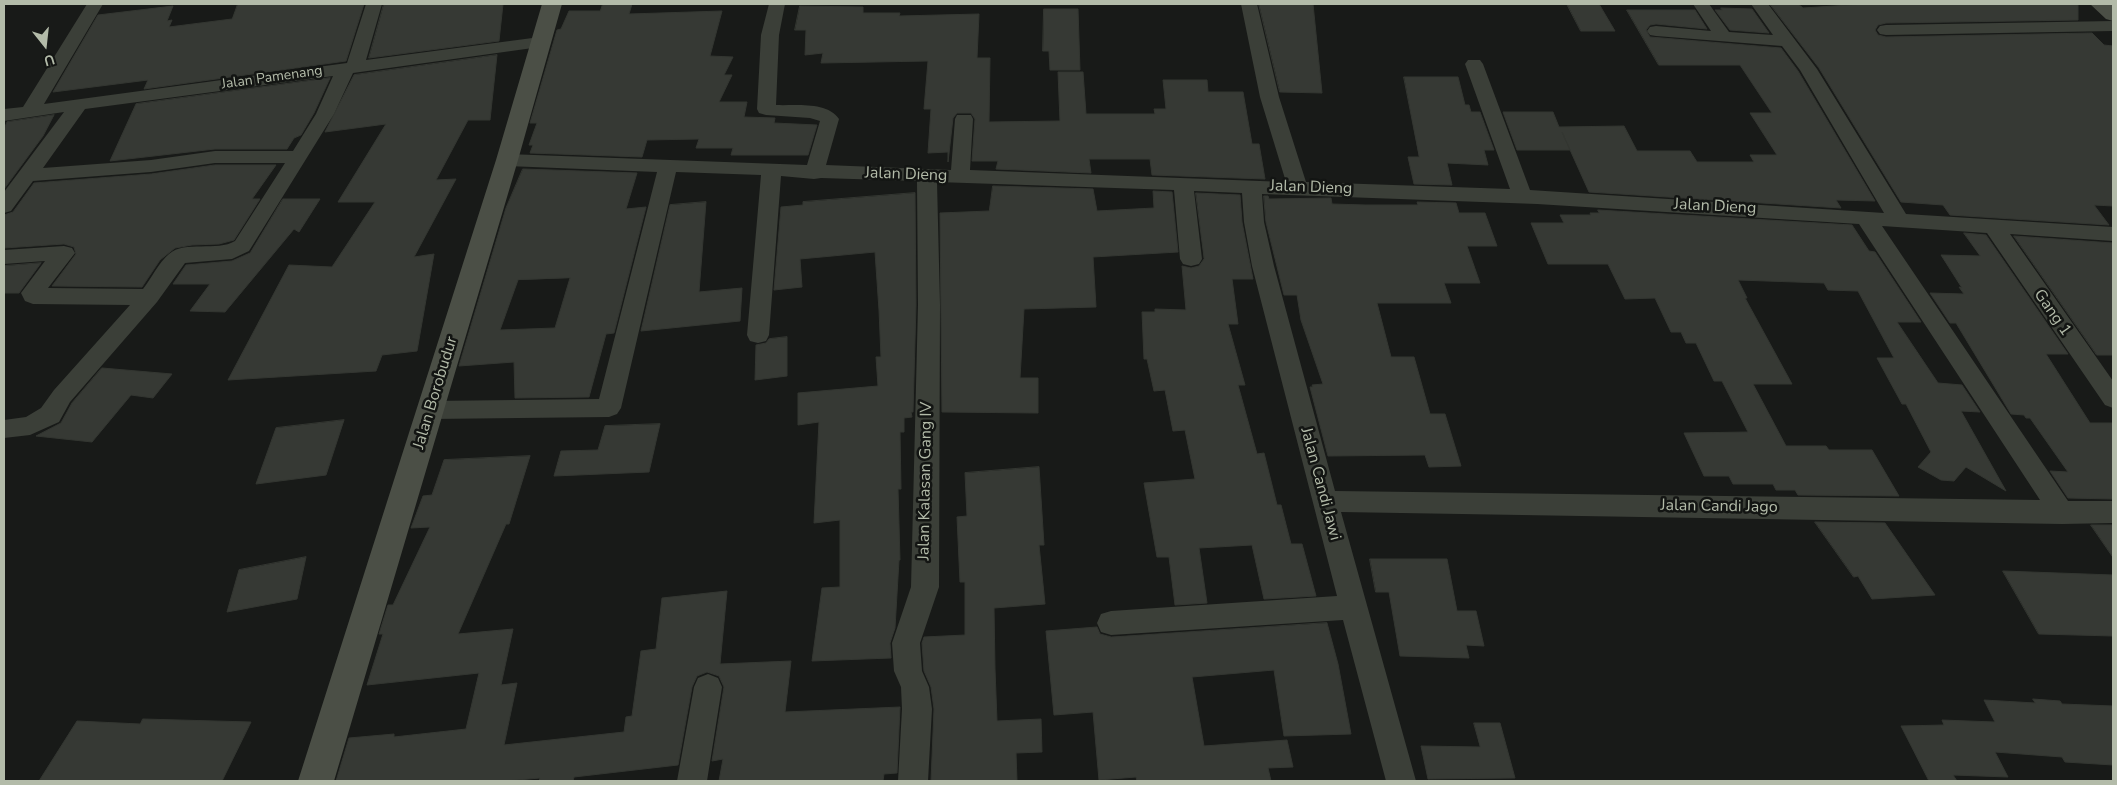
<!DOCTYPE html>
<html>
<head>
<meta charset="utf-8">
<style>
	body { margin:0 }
	#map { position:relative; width:2117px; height:785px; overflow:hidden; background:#181a18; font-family:"Nunito Sans",sans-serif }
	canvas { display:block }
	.frame { position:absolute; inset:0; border:5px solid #b3bba9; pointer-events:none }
	.north { position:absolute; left:20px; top:20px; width:50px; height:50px; -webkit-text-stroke:4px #131513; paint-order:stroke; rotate:164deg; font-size:14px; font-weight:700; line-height:20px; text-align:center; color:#b3bba9 }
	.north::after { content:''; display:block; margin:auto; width:18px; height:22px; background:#b3bba9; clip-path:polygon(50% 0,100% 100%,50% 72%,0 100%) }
</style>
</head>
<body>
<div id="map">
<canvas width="2117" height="785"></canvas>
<div class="frame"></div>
<div class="north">U</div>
</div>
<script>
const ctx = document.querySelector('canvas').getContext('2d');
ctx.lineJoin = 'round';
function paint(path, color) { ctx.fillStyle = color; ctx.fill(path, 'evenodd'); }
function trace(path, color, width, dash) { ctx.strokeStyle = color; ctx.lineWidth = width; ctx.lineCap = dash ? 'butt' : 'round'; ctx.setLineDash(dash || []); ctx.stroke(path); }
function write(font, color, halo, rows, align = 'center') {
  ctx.font = font + ' "Nunito Sans",sans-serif'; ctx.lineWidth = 5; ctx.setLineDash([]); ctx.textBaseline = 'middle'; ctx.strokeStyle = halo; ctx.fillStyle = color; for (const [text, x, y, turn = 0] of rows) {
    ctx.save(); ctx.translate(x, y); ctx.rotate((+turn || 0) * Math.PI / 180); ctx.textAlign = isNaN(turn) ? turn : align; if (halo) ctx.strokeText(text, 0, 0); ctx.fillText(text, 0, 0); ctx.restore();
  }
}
const building = new Path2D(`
	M 238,4 L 364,4 L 346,61 L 144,89 L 148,80 L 53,92 L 98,15 L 173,6 L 167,21 L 172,20 L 169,27 L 232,19 Z
	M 384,4 L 503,4 L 499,41 L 369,58 Z
	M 603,4 L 632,4 L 629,14 L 722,11 L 710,56 L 733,57 L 724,75 L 732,75 L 719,102 L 747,102 L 744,117 L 775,118 L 774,123 L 817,125 L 808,155 L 731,155 L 733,148 L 696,148 L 699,139 L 647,140 L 642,157 L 530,153 L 533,145 L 529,145 L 537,123 L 530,123 L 557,30 L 561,29 L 569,11 L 600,11 Z
	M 1259,4 L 1313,4 L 1322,93 L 1280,92 Z
	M 1567,4 L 1599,4 L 1615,31 L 1581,31 Z
	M 1770,4 L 1798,4 L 1803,8 L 1865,4 L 2078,4 L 2078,20 L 1886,23 L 1878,25 L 1875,30 L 1878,35 L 1886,37 L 2092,33 L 2104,45 L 2113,46 L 2113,206 L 2094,205 L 2109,225 L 1950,215 L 1943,205 L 1901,202 L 1819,68 Z
	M 800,6 L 863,7 L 863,13 L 900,13 L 899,16 L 979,14 L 977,58 L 990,58 L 989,122 L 1060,121 L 1058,72 L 1083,72 L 1086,114 L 1155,114 L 1154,109 L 1166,109 L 1163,80 L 1207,80 L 1208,92 L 1243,92 L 1252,144 L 1259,144 L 1265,179 L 1152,175 L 1150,159 L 1089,159 L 1091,173 L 996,169 L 998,161 L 972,161 L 975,119 L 971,113 L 957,113 L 953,118 L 948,162 L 948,152 L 928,153 L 931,109 L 924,109 L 928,61 L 821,63 L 823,53 L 805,55 L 806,30 L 795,30 Z
	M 1721,8 L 1752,9 L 1769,33 L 1730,30 L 1715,10 L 1722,10 Z
	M 1044,9 L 1078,9 L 1080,70 L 1050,70 L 1049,51 L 1043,51 Z
	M 1627,10 L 1695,10 L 1707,29 L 1656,24 L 1650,25 L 1646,30 L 1650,37 L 1781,48 L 1798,71 L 1875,201 L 1836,200 L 1841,208 L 1589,192 L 1562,132 L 1570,150 L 1517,150 L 1503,112 L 1553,112 L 1559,127 L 1624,126 L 1637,151 L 1690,151 L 1697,162 L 1754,162 L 1750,155 L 1777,155 L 1750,113 L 1772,113 L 1740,65 L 1659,65 Z
	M 497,55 L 490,120 L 468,120 L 436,180 L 456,179 L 414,257 L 434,254 L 417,351 L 382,355 L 376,371 L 228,380 L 289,265 L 332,267 L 375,202 L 338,202 L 386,124 L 325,132 L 354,75 Z
	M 1404,77 L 1458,77 L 1465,105 L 1469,105 L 1471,112 L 1480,112 L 1494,150 L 1484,150 L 1488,165 L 1447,163 L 1452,185 L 1414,184 L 1408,157 L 1419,157 Z
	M 330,78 L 314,113 L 301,135 L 294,138 L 287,149 L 215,149 L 110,161 L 136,104 Z
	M 54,115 L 43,136 L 4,189 L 4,129 L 7,122 Z
	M 215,165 L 276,165 L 252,199 L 260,199 L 234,240 L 219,244 L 192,245 L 175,248 L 160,260 L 142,287 L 52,286 L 76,254 L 74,247 L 64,244 L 4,248 L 4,215 L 13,212 L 34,183 L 151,174 Z
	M 523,169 L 637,173 L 626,209 L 646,207 L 614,333 L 606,334 L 589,397 L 515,398 L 514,362 L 459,366 L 506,208 ZM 570,278 L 555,328 L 500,330 L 518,280 Z
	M 993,186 L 1093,189 L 1097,211 L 1154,208 L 1153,191 L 1172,192 L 1178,252 L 1093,257 L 1096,307 L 1024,309 L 1020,378 L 1038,378 L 1038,413 L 942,412 L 940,213 L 989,211 Z
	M 915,193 L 916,305 L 913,412 L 911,412 L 912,417 L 904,418 L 904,432 L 900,432 L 901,489 L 898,489 L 900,560 L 899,560 L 895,628 L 890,643 L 891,658 L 812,661 L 822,588 L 840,587 L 840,520 L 814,523 L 819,422 L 798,425 L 798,393 L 878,386 L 876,357 L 881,357 L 879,310 L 875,252 L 800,259 L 802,287 L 774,290 L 781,207 L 803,205 L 803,202 Z
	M 1196,193 L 1240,195 L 1242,222 L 1253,279 L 1232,279 L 1238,324 L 1228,324 L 1245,385 L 1238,385 L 1257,454 L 1264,453 L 1277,505 L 1281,505 L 1291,544 L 1302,544 L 1316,596 L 1264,599 L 1252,545 L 1199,548 L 1207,603 L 1175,605 L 1169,557 L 1157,557 L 1144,483 L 1195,479 L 1185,430 L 1173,431 L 1165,390 L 1154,391 L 1147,359 L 1144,359 L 1142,312 L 1155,312 L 1155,309 L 1186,310 L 1182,266 L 1191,268 L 1199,266 L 1204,259 Z
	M 1264,196 L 1268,196 L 1269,199 L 1331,198 L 1332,204 L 1366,205 L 1418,205 L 1417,202 L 1456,203 L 1459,213 L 1485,213 L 1497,246 L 1467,246 L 1480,283 L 1444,283 L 1451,303 L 1377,303 L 1391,357 L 1414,357 L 1430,414 L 1445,414 L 1461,466 L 1429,467 L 1425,455 L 1328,456 L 1310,387 L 1313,387 L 1312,385 L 1323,384 L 1301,320 L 1297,295 L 1284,295 L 1266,222 Z
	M 283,199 L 320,199 L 299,232 L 294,229 L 225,312 L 190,311 L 210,284 L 173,284 L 186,265 L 232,261 L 250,253 Z
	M 706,202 L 699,292 L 742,288 L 740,321 L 641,331 L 670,205 Z
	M 1598,210 L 1852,225 L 1869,251 L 1875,252 L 1921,322 L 1897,322 L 1938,383 L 1962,385 L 1980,412 L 1961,411 L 2006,491 L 1966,467 L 1954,481 L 1941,480 L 1918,467 L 1931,452 L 1906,404 L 1902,404 L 1877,358 L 1894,358 L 1858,291 L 1828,290 L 1824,283 L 1738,280 L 1747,298 L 1745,298 L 1792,384 L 1753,384 L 1786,446 L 1826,446 L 1829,450 L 1872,450 L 1899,496 L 1798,495 L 1795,490 L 1776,490 L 1773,484 L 1733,484 L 1729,476 L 1704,476 L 1684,433 L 1748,432 L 1722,381 L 1714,381 L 1696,343 L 1686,343 L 1681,332 L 1671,332 L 1655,298 L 1625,299 L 1608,264 L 1548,264 L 1531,223 L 1564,223 L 1560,215 L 1591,215 L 1590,213 L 1599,213 Z
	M 1964,233 L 1986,235 L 2068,354 L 2046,354 L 2090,423 L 2113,423 L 2113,499 L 2068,498 L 2050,471 L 2068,472 L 2030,418 L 2026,418 L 2024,415 L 2011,414 L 1956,323 L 1950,323 L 1930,293 L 1964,294 L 1959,287 L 1962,288 L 1941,255 L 1980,256 Z
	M 2014,236 L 2113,243 L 2113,355 L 2097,355 Z
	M 41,263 L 19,293 L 4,293 L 4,266 Z
	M 787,337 L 787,376 L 755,380 L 756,345 L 766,343 L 769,339 Z
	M 102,368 L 172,374 L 153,398 L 131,395 L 92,442 L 36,436 L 61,423 L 72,403 Z
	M 344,420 L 326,475 L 256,484 L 276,428 Z
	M 660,424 L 649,472 L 554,476 L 561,451 L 598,450 L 605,426 Z
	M 530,456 L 509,524 L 506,524 L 458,634 L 513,629 L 501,685 L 517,683 L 504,745 L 624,732 L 626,717 L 632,716 L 641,651 L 656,649 L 662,598 L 727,591 L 720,664 L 791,661 L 785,712 L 900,707 L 897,773 L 884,774 L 883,781 L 719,781 L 723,759 L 712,761 L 724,687 L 719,676 L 707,672 L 697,676 L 692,687 L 678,765 L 574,777 L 573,781 L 539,781 L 540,778 L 506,781 L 336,781 L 349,738 L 394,734 L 394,737 L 466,729 L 479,673 L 367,685 L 383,634 L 379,634 L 388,605 L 393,605 L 430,527 L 411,528 L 423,496 L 432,495 L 444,460 Z
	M 1039,467 L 1044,545 L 1039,545 L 1045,604 L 994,608 L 995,669 L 997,721 L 1041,719 L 1042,752 L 1016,753 L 1017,781 L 931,781 L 934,709 L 931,687 L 924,671 L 922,643 L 924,637 L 965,635 L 965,582 L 960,582 L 957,517 L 967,516 L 965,473 Z
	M 1815,522 L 1885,523 L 1935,595 L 1872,599 L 1858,576 L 1854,577 Z
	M 2091,525 L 2113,525 L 2113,557 Z
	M 306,557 L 297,599 L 227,612 L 239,570 Z
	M 1370,559 L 1447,559 L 1457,611 L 1476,611 L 1484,646 L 1466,645 L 1469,658 L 1400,656 L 1389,592 L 1376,592 Z
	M 2003,571 L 2113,575 L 2113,636 L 2039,634 Z
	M 1327,623 L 1338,664 L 1351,734 L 1284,736 L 1274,670 L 1192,677 L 1204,746 L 1287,740 L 1293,767 L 1268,768 L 1271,781 L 1137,781 L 1136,777 L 1099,780 L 1093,712 L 1054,715 L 1046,631 L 1097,627 L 1100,634 L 1111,637 Z
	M 2033,699 L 2060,701 L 2062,704 L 2113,706 L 2113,765 L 2065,762 L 2062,757 L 1995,752 L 2008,777 L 1953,775 L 1957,781 L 1929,781 L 1901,726 L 1944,725 L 1942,720 L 1995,722 L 1984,700 L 2035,703 Z
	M 143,719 L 251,722 L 222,781 L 39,781 L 77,721 L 140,724 Z
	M 1474,723 L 1500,723 L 1515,778 L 1428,779 L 1421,746 L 1480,747 Z`);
const street = new Path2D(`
	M 87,4 L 103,4 L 44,104 L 347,63 L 366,4 L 382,4 L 366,60 L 540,37 L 546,38 L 549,42 L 546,46 L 540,47 L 353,73 L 334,114 L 249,251 L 232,259 L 185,263 L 157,302 L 70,402 L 59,422 L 30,435 L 4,438 L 4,420 L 26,417 L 41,408 L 54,390 L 130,305 L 33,304 L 25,301 L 21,293 L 45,261 L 4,264 L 4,250 L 64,246 L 72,248 L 75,253 L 48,288 L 143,289 C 151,279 159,262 169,254 C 185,240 217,252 235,241 L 285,163 L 215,163 L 151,172 L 33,181 L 11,211 L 4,213 L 4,192 L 64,112 L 4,121 L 4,109 L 23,107 ZM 333,76 L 316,114 L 293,151 L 215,151 L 151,160 L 43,168 L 85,109 Z
	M 769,4 L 785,4 L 779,35 L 776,105 C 794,106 827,101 839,119 L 826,165 L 951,170 L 955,119 L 957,115 L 971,115 L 973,119 L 970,170 L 1286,182 L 1260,97 L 1241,4 L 1257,4 L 1279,97 L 1306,182 L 1510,189 L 1465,64 L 1468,60 L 1480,60 L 1483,64 L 1530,190 L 1884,213 L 1800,70 L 1782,46 L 1656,36 L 1650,35 L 1647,31 L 1650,27 L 1656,26 L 1711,31 L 1693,4 L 1709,4 L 1729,32 L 1773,35 L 1751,4 L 1768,4 L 1817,69 L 1906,214 L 2113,227 L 2113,241 L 2010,234 L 2113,381 L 2113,408 L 2105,405 L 1987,233 L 1882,226 L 2068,501 L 2113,501 L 2113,523 L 2062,524 L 1341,512 L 1416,781 L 1386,781 L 1343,620 L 1111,635 L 1101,632 L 1097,623 L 1101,614 L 1111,611 L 1337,596 L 1252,266 L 1244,222 L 1242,193 L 1194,191 L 1202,259 L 1199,264 L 1191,266 L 1183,264 L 1180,259 L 1174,190 L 937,182 L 940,305 L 939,587 L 920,643 L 922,671 L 929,687 L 932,709 L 928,781 L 898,781 L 902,709 L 901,687 L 894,671 L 892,643 L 911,587 L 918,305 L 917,181 L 821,178 L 814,179 L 781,176 L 769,335 L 766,341 L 758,343 L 750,341 L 747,335 L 761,175 L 676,172 L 621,408 L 617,414 L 609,417 L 431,419 L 422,417 L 419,410 L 422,403 L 431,401 L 599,399 L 657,172 L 507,166 L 500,164 L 497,160 L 500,156 L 507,154 L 807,165 L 820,121 L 810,118 L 766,115 L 759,113 L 757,109 L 761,35 ZM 1262,194 L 1537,204 L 1859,224 L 2040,500 L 1335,491 L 1274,266 L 1264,222 Z
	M 2113,21 L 2113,31 L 1886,35 L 1880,34 L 1877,30 L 1880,26 L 1886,25 Z
	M 708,674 L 718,678 L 722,687 L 707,781 L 677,781 L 694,687 L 698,678 Z`);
const secondary = new Path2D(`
	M 542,4 L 562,4 L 518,160 L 334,781 L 298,781 L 496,160 Z
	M 2090,4 L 2112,4 L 2113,21 L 2106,19 Z`);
const farStreetnames = [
	["Jalan Pamenang",272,78,-8]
];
const streetNames = [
	["Jalan Dieng",906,175,2],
	["Jalan Dieng",1311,188,2],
	["Jalan Dieng",1715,207,3],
	["Gang 1",2052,313,55],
	["Jalan Borobudur",436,393,-73],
	["Jalan Kalasan Gang IV",926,481,-89],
	["Jalan Candi Jawi",1320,484,75],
	["Jalan Candi Jago",1719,507,1]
];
paint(building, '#363934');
trace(building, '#333631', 1);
paint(street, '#3b3f38');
paint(secondary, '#4b4f46');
write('14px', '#b3bba9', '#131513', farStreetnames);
write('16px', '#b3bba9', '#131513', streetNames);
</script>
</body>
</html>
